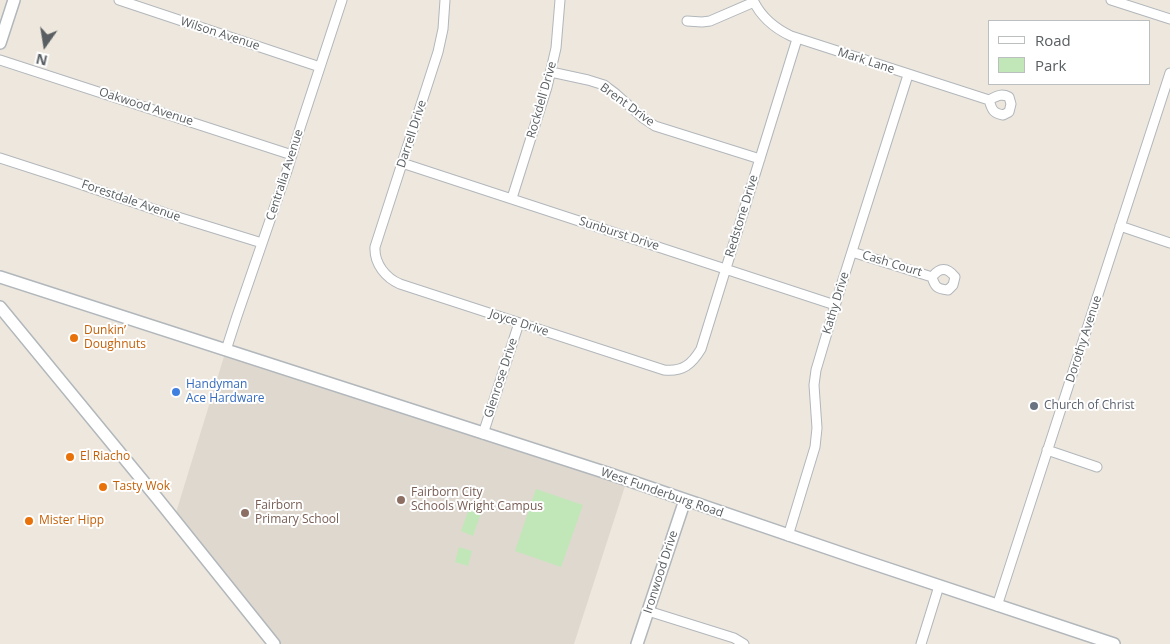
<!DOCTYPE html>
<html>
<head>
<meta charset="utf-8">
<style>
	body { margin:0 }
	#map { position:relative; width:1170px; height:644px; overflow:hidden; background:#ede7de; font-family:"Open Sans",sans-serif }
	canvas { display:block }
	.legend { position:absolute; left:988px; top:20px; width:162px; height:65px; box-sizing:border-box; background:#fff; border:1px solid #bcbfc0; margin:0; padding:6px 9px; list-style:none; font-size:15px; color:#585e61 }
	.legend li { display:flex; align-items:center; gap:10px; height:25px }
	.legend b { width:25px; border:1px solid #bcbfc0 }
	.north { position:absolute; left:20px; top:20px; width:50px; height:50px; -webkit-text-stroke:4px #fff; paint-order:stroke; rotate:193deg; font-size:14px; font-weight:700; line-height:20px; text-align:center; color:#585e61 }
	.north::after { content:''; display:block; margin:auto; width:18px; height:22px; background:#585e61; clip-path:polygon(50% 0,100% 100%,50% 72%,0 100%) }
</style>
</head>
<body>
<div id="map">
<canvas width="1170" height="644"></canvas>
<ul class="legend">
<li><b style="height:6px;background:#fff"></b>Road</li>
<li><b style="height:14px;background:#c1e7b8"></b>Park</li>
</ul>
<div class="north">N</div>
</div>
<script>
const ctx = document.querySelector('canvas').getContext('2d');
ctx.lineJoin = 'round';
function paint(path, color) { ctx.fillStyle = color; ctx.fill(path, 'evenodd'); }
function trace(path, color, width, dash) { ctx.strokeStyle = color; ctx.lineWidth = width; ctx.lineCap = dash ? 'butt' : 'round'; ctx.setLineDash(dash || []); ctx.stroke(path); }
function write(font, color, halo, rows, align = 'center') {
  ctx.font = font + ' "Open Sans",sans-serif'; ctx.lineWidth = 4; ctx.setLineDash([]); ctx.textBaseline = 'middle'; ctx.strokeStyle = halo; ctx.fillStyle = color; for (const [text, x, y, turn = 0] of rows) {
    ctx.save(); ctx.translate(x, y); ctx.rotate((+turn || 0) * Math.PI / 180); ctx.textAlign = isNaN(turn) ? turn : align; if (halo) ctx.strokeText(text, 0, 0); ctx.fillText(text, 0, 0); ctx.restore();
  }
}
const education = new Path2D(`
	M 226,350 L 627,480 L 574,644 L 274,644 L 174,519 Z`);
const green = new Path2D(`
	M 536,489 L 583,505 L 561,567 L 515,551 Z
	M 470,506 L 482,510 L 473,536 L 461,531 Z
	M 459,547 L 472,551 L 468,566 L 455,562 Z`);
const street = new Path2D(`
	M 119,0 L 320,67
	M 445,0 L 443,29 L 438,52 L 375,247 C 374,264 386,278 400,284 L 664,370 C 683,372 692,364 701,349 L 797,39
	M 753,0 C 761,17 774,28 791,36 L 989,100 C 992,110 993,113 1003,115 L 1009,112 L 1011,104 L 1009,97 C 1001,93 997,96 989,100
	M 1111,0 L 1170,19
	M 687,21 L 702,22 L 710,21 L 754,2
	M 0,60 L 292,155
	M 551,72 L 588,80 L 604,85 L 616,94 L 643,118 L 655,126 L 760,159
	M 0,158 L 68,180 L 168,214 L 262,243
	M 402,163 L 835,305
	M 512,198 L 547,87 L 556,48 L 560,0
	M 1120,226 L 1170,243
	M 852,252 L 932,277 C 935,287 937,289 948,290 L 953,285 L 955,277 C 947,267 940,267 932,277
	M 226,350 L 237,316 L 288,168 L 301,125 L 342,0
	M 483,434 L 519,323
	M 1047,450 L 1097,467
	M 788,536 L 815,447 L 817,428 L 814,385 L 816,370 L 841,286 L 908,75
	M 997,606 L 1170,73
	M 648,611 L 734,638 L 744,644
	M 921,644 L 939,586`);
const secondary = new Path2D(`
	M 0,43 L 14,0
	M 0,277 L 610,474 L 859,559 L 1114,644
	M 0,307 L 157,498 L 274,644
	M 637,644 L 685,500`);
const markers = [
	[74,338,5,"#e8710a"],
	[176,392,5,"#3f7fe0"],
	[1034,406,5,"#6b7280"],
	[70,457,5,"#e8710a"],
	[103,487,5,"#e8710a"],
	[401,500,5,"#8d6e63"],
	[245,513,5,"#8d6e63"],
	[29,521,5,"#e8710a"]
];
const streetNames = [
	["Wilson Avenue",220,34,18],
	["Mark Lane",866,61,18],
	["Rockdell Drive",542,100,-74],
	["Brent Drive",627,105,36],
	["Oakwood Avenue",146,107,18],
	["Darrell Drive",412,134,-72],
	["Centralia Avenue",285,175,-72],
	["Forestdale Avenue",131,201,19],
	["Redstone Drive",742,216,-73],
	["Sunburst Drive",619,234,18],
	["Cash Court",892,264,17],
	["Kathy Drive",836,303,-73],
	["Joyce Drive",519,323,18],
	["Dorothy Avenue",1084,339,-72],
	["Glenrose Drive",501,378,-72],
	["West Funderburg Road",662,493,19],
	["Ironwood Drive",661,572,-72]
];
const foodNames = [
	["Dunkin’",84,331],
	["Doughnuts",84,345],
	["El Riacho",80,457],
	["Tasty Wok",113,487],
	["Mister Hipp",39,521]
];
const shopNames = [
	["Handyman",186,385],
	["Ace Hardware",186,399]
];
const worshipNames = [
	["Church of Christ",1044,406]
];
const educationNames = [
	["Fairborn City",411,493],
	["Schools Wright Campus",411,507],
	["Fairborn",255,506],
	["Primary School",255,520]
];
paint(education, '#dfd8cf');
paint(green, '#c1e7b8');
trace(street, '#b2b7bb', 11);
trace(secondary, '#b1b7bb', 14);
trace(street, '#fff', 9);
trace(secondary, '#fff', 11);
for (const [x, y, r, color] of markers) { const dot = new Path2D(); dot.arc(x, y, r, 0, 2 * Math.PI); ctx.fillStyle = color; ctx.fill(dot); trace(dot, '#fff', 2); }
write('12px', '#585e61', '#fff', streetNames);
write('12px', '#c56008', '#fff', foodNames, 'left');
write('12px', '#366cbe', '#fff', shopNames, 'left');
write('12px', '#5b616d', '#fff', worshipNames, 'left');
write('12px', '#785e54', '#fff', educationNames, 'left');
</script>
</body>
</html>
